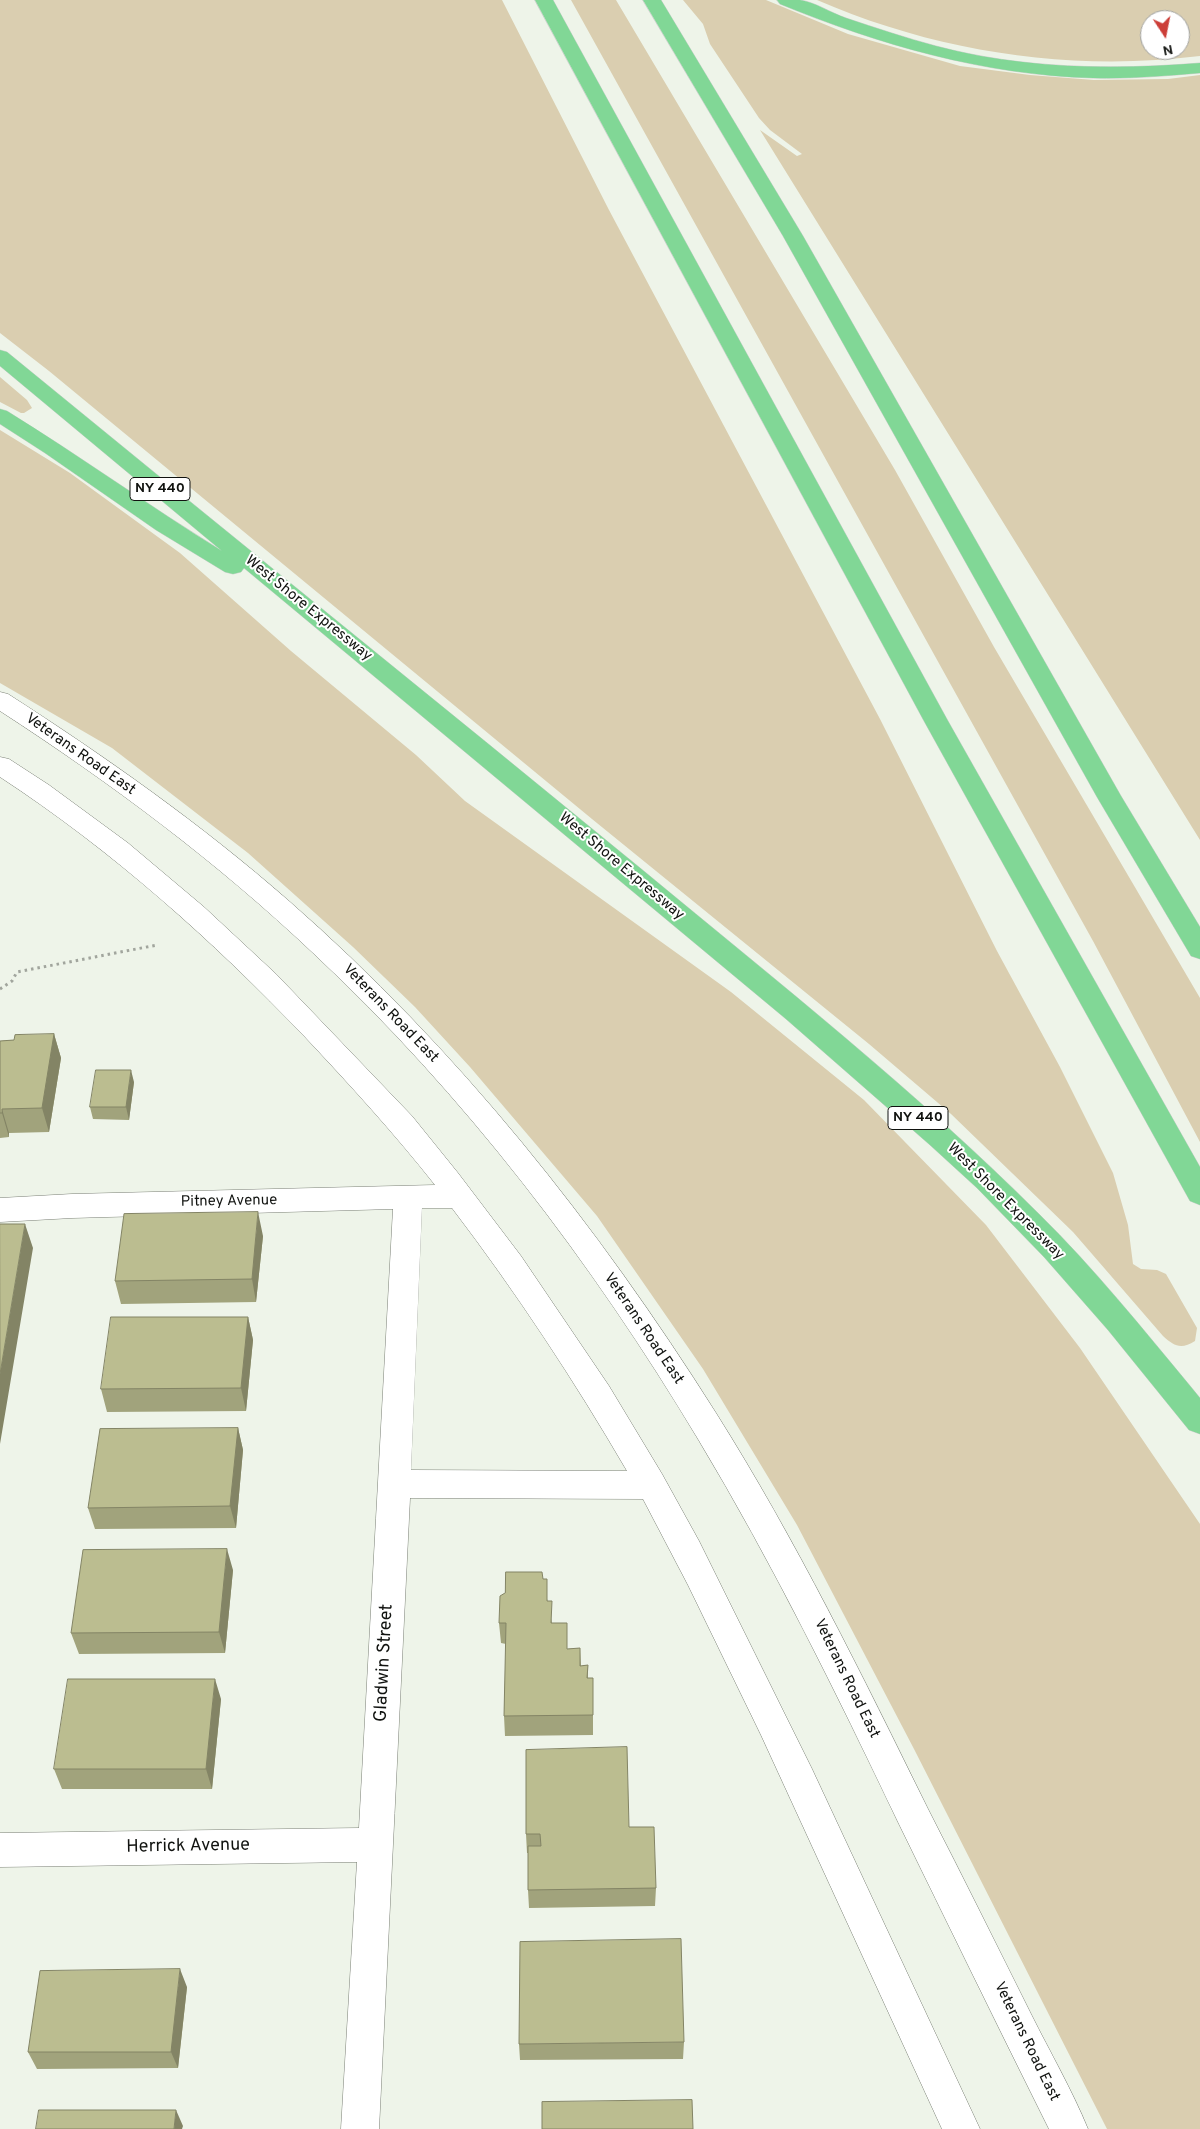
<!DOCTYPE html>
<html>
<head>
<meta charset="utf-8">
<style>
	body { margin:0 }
	#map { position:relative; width:1200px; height:2129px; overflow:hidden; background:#eef4e9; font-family:Overpass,sans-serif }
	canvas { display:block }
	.north { position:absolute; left:1140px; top:10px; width:50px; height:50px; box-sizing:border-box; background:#fff; border:1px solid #a0a19f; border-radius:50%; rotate:169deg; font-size:14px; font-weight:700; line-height:20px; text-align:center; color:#111310 }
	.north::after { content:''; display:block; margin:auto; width:18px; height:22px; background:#cc3e38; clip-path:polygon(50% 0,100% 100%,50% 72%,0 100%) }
</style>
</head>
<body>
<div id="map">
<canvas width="1200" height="2129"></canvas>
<div class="north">N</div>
</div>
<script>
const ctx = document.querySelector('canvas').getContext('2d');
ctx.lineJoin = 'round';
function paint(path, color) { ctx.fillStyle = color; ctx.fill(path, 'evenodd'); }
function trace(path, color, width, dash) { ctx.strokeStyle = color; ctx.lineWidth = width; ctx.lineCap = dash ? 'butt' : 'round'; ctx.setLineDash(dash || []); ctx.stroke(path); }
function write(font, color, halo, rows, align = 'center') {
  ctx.font = font + ' Overpass,sans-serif'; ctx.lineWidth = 4; ctx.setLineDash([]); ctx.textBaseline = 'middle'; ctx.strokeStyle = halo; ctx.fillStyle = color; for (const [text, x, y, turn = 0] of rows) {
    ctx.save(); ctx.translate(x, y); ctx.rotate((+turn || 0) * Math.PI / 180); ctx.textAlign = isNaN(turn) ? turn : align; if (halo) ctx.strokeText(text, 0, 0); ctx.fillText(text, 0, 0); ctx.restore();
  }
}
const green = new Path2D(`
	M 0,0 L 502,0 L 609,210 L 880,719 L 997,951 L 1060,1067 L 1113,1173 L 1128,1225 L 1133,1264 L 1141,1269 L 1157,1270 L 1166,1274 L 1197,1328 L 1195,1341 C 1181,1350 1174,1346 1163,1336 L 1073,1232 L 951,1114 L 869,1044 L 592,819 L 49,371 L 0,333 Z
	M 571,0 L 616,0 L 895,470 L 994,647 L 1200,998 L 1200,1142 L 1093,941 Z
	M 683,0 L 766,0 L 848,34 L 960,66 L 1030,75 L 1094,80 L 1168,79 L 1200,75 L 1200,840 L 760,130 L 797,156 L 802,154 L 770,130 L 759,118 L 710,44 L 703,24 Z
	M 817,0 L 1200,0 L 1200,56 C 1069,72 937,52 817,0 ZM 1150,20 L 1180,20 L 1180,50 L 1150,50 Z
	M 0,377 L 27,400 L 32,408 L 24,413 L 21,413 L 0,402 Z
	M 0,430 L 70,473 L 180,553 L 291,651 L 416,755 L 465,801 L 731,992 L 864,1100 L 986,1225 L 1080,1348 L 1200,1524 L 1200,2129 L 1107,2129 L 914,1749 L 797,1525 L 703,1369 L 597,1216 L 470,1067 L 415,1007 L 353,947 L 248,853 L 112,748 L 0,683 Z`);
const path = new Path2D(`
	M 0,989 L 12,981 L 17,972 L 157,945`);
const minor = new Path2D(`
	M 0,692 L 8,694 C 106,757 201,824 289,901 C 457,1048 597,1224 716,1413 C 796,1540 862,1675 928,1809 C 963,1877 997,1946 1031,2014 C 1050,2052 1072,2090 1088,2129 L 1049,2129 C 998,2027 948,1924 898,1822 C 836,1692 772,1562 698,1439 C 592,1262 464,1094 313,953 C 217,862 111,783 0,711 Z
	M 0,757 L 9,759 L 49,785 L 128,843 L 204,907 L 276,974 L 412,1116 L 458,1173 L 521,1256 L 609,1386 L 662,1474 L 699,1541 L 812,1769 L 980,2129 L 942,2129 L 761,1735 L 688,1585 L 643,1499 L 410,1498 L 379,2129 L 341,2129 L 357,1862 L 0,1867 L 0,1833 L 359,1828 L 393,1209 L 72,1218 L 0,1222 L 0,1198 L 72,1194 L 435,1185 C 394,1133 350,1085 305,1037 C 212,940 113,851 0,777 ZM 422,1208 L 452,1208 C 516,1292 574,1380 627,1471 L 411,1470 Z`);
const highway = new Path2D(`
	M 535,0 L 553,0 L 948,721 L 1200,1167 L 1200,1205 L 1190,1201 L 924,721 Z
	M 643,0 L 661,0 L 803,236 L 1121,796 L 1200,927 L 1200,959 L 1191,956 L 1097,797 L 783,236 Z
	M 777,0 C 785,0 793,0 800,0 C 815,2 831,13 846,18 C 876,28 906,38 936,46 C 1023,69 1112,70 1200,63 L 1200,73 C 1164,76 1129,79 1093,78 C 984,75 880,45 780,4 Z
	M 0,350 L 7,352 C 219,526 433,698 645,872 C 779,983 916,1091 1039,1214 C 1094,1268 1142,1328 1191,1387 L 1200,1398 L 1200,1434 L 1189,1430 L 1108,1330 L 1044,1257 L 977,1188 L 930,1145 L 786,1019 L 244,568 L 241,572 L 233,574 L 225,572 L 156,530 L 45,453 L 0,424 L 0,409 L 7,411 C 80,456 149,506 222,551 L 0,366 Z`);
const wall = new Path2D(`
	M 54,1034 L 61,1058 L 49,1132 L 9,1133 L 9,1137 L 0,1138 L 0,1041 L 14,1040 Z
	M 134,1082 L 129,1120 L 93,1119 L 90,1107 Z
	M 263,1236 L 256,1302 L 121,1304 L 115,1281 Z
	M 248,1317 L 253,1340 L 246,1411 L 107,1412 L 101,1389 Z
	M 238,1428 L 243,1450 L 236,1528 L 95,1529 L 88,1508 Z
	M 233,1570 L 225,1653 L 79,1654 L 71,1633 Z
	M 543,1579 L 552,1623 L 567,1649 L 580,1648 L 581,1666 L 588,1665 L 588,1678 L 593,1678 L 593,1735 L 505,1736 L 504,1716 L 506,1644 L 501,1643 L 499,1623 Z
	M 221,1699 L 212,1789 L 62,1789 L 54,1769 Z
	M 629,1827 L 656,1888 L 655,1906 L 529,1908 L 528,1890 L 528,1853 L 527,1853 L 526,1834 Z
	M 187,1987 L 178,2068 L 37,2069 L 28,2052 Z
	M 684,2042 L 683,2059 L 520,2060 L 519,2044 Z`);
const shadedWall = new Path2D(`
	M 54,1034 L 61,1058 L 49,1132 L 42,1108 Z
	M 131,1070 L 134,1082 L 129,1120 L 126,1107 Z
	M 2,1109 L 9,1133 L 9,1137 L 2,1113 Z
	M 258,1212 L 263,1236 L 256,1302 L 252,1279 Z
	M 25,1224 L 33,1248 L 0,1444 L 0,1374 Z
	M 248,1317 L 253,1340 L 246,1411 L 241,1388 Z
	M 238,1428 L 243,1450 L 236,1528 L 230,1506 Z
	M 227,1549 L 233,1570 L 225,1653 L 219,1632 Z
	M 215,1679 L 221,1699 L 212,1789 L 206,1769 Z
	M 180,1969 L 187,1987 L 178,2068 L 171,2052 Z
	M 176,2110 L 183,2126 L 182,2129 L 174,2129 Z`);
const building = new Path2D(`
	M 54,1034 L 42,1108 L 2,1109 L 2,1113 L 0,1113 L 0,1041 L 14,1040 L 15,1035 Z
	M 96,1070 L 131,1070 L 126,1107 L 90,1107 Z
	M 258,1212 L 252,1279 L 115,1281 L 124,1214 Z
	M 0,1224 L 25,1224 L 0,1374 Z
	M 111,1317 L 248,1317 L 241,1388 L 101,1389 Z
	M 238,1428 L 230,1506 L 88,1508 L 100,1429 Z
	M 227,1549 L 219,1632 L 71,1633 L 83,1550 Z
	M 506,1572 L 542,1572 L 543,1579 L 547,1579 L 547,1601 L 552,1601 L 551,1623 L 567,1623 L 567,1649 L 580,1648 L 580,1666 L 588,1665 L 587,1678 L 593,1678 L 593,1715 L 504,1716 L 506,1623 L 499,1623 L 500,1596 L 505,1593 Z
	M 68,1679 L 215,1679 L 206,1769 L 54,1769 Z
	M 627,1747 L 629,1827 L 654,1827 L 656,1888 L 528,1890 L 528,1846 L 541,1846 L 540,1834 L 526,1834 L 526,1750 Z
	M 681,1939 L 684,2042 L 519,2044 L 520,1942 Z
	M 180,1969 L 171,2052 L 28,2052 L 40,1971 Z
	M 692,2100 L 693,2129 L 542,2129 L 542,2102 Z
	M 39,2110 L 176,2110 L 174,2129 L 36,2129 Z`);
const shields = [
	[160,489,60],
	[918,1118,60]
];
const shieldNames = [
	["NY 440",160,489],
	["NY 440",918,1118]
];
const streetNames = [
	["West Shore Expressway",308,609,39],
	["Veterans Road East",80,755,35],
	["West Shore Expressway",621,867,40],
	["Veterans Road East",390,1014,46],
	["Pitney Avenue",229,1202,-1],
	["West Shore Expressway",1005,1202,45],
	["Veterans Road East",643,1329,56],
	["Veterans Road East",846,1679,64],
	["Veterans Road East",1026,2042,64]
];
const nearStreetnames = [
	["Gladwin Street",385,1663,-87],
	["Herrick Avenue",188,1847,-1]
];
paint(green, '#daceb0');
trace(minor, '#7b8076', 1);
trace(highway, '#cfd0cf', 1);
trace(path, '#a1a59d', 3, [2.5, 4]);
paint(minor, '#fff');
paint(highway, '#81d796');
paint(wall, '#a1a37c');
paint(shadedWall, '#838465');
paint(building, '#bbbd90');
trace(building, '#838465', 1);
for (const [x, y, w] of shields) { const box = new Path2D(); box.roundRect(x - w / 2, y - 11.5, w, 23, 4); ctx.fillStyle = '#fff'; ctx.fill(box); trace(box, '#111310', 1); }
write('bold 14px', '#111310', null, shieldNames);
write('15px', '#111310', '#fff', streetNames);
write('18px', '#111310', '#fff', nearStreetnames);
</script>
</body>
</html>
